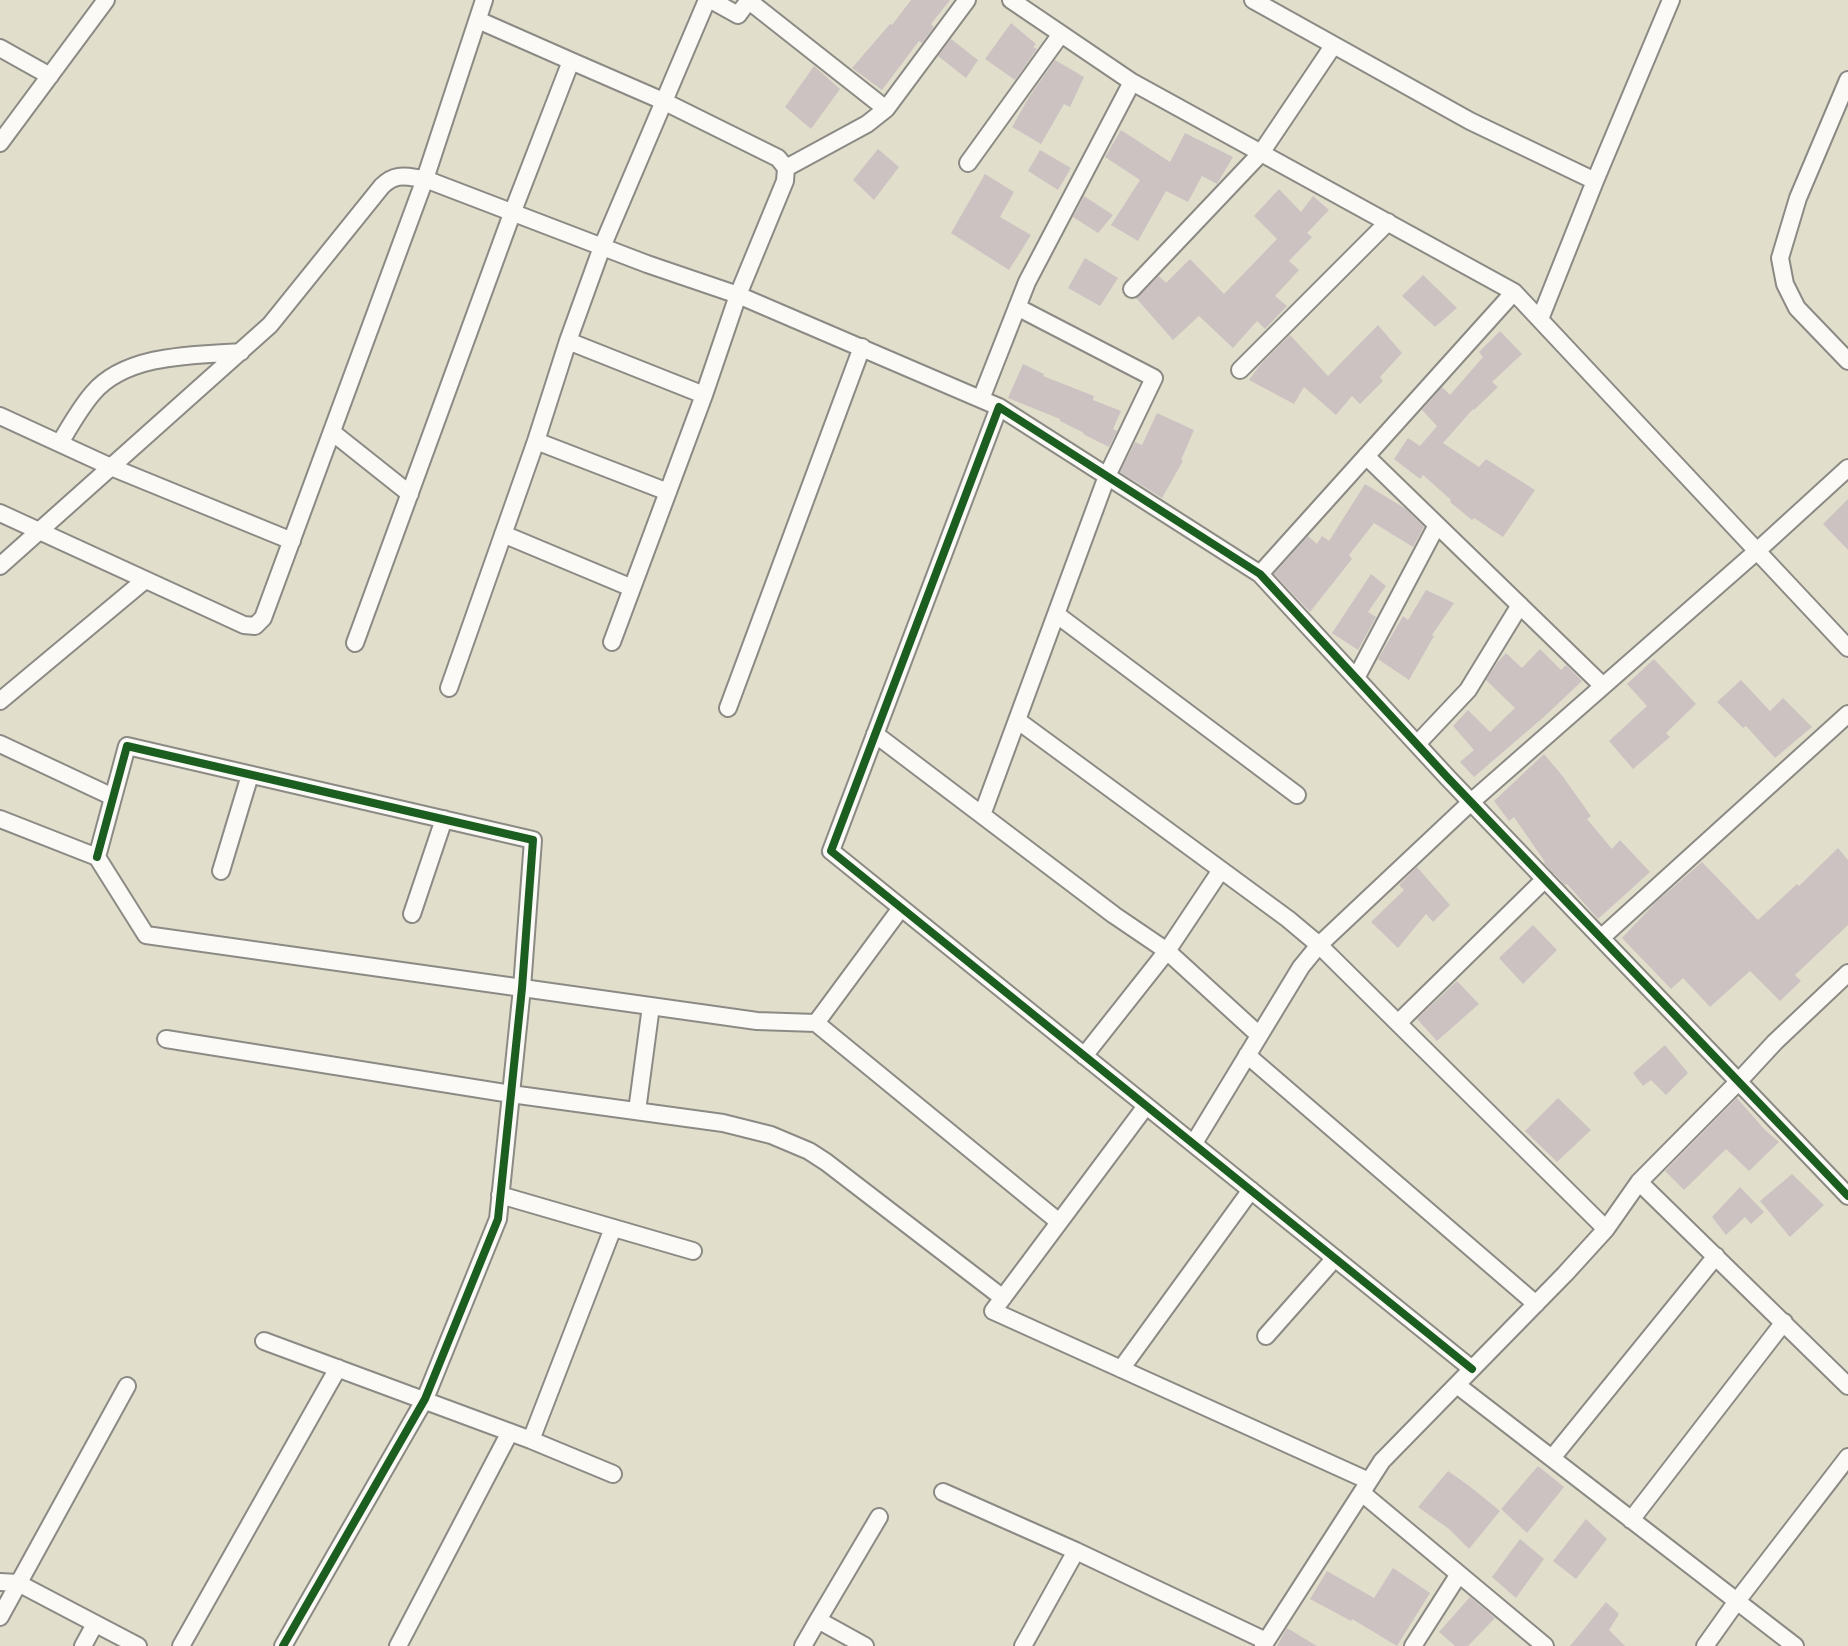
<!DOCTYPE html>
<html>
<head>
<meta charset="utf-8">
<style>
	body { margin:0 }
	canvas { display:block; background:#e2decc }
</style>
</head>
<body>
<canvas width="1848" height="1646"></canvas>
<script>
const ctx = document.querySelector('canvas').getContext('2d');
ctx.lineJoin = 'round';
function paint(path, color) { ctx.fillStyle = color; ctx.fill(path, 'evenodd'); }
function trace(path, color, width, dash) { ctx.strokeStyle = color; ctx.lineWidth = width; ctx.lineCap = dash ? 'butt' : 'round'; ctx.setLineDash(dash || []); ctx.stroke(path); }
const building = new Path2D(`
	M 911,0 L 950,0 L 931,24 L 934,27 L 922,43 L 919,41 L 882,90 L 852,68 L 890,24 L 892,25 Z
	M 1011,23 L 1036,44 L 1033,47 L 1037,49 L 1015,80 L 985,59 Z
	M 951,39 L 978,60 L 966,78 L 938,56 Z
	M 1055,60 L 1084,77 L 1070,107 L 1064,104 L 1041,144 L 1012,127 L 1029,97 Z
	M 814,66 L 840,89 L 811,129 L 785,107 Z
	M 1121,130 L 1170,162 L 1185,133 L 1233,157 L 1217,184 L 1202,176 L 1188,202 L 1166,191 L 1138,241 L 1111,225 L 1140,180 L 1105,157 Z
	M 878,149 L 899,167 L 874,200 L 853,180 Z
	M 1040,150 L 1071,168 L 1058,190 L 1028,171 Z
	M 985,174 L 1014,192 L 1000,217 L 1031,235 L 1009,270 L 951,233 Z
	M 1279,189 L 1301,212 L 1313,196 L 1329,210 L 1307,233 L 1312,237 L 1289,261 L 1299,270 L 1275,296 L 1287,306 L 1265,329 L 1257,321 L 1233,348 L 1199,316 L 1173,340 L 1136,298 L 1159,276 L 1166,283 L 1190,259 L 1224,294 L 1277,239 L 1254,216 Z
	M 1084,196 L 1113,215 L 1098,233 L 1073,217 Z
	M 1085,258 L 1118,278 L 1100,306 L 1068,288 Z
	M 1423,275 L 1457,308 L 1435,327 L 1402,296 Z
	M 1378,325 L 1402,353 L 1380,377 L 1383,381 L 1360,404 L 1352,396 L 1336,415 L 1304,387 L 1294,404 L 1249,380 L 1260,365 L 1290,335 L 1328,376 Z
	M 1500,331 L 1522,354 L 1492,382 L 1498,387 L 1474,410 L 1473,409 L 1443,443 L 1479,467 L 1486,459 L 1535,490 L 1503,537 L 1474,518 L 1472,520 L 1450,502 L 1451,500 L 1423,475 L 1420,479 L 1394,459 L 1408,438 L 1420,446 L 1437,426 L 1422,410 L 1442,387 L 1450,395 L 1483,357 L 1479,352 Z
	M 1023,364 L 1044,374 L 1043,376 L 1094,396 L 1093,400 L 1121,411 L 1113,429 L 1117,431 L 1109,447 L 1083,434 L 1084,433 L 1060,421 L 1060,419 L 1008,398 Z
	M 1157,413 L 1194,430 L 1181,460 L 1183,461 L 1162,498 L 1120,472 L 1135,442 L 1142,445 Z
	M 1365,484 L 1406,509 L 1424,527 L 1413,547 L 1374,523 L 1349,555 L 1352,559 L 1310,612 L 1274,574 L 1308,536 L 1317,544 L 1322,536 L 1329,541 Z
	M 1848,499 L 1848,550 L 1823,524 Z
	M 1371,574 L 1386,586 L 1368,612 L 1376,617 L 1358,650 L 1332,633 Z
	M 1426,590 L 1454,603 L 1432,635 L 1434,636 L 1409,680 L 1378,659 L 1403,616 L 1408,620 Z
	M 1540,649 L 1561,670 L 1566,665 L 1582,681 L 1546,715 L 1474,777 L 1460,762 L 1474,750 L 1453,726 L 1468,710 L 1490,732 L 1515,708 L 1486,680 L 1497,663 L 1506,653 L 1522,668 Z
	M 1654,659 L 1696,704 L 1666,733 L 1670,737 L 1633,769 L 1609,741 L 1647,706 L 1627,684 Z
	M 1741,680 L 1770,711 L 1783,698 L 1812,727 L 1775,758 L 1746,726 L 1743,728 L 1717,702 Z
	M 1544,754 L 1561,774 L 1591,816 L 1587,819 L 1612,849 L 1620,840 L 1650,872 L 1598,919 L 1567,884 L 1565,885 L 1544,863 L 1545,862 L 1514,817 L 1509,821 L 1494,801 Z
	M 1838,848 L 1848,860 L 1848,925 L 1795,975 L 1801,981 L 1780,1001 L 1750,971 L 1710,1007 L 1683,978 L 1671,989 L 1622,938 L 1655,903 L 1702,862 L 1758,920 L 1797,884 L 1799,886 Z
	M 1417,867 L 1450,905 L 1433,922 L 1426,914 L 1398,948 L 1371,922 L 1404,890 L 1399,885 Z
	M 1533,925 L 1557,950 L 1523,984 L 1499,958 Z
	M 1457,981 L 1479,1004 L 1437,1041 L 1417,1019 Z
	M 1665,1045 L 1688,1073 L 1666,1095 L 1651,1080 L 1643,1086 L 1633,1073 Z
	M 1558,1098 L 1591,1130 L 1557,1162 L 1525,1131 Z
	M 1737,1098 L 1765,1130 L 1779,1142 L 1749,1171 L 1726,1149 L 1684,1190 L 1665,1171 Z
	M 1792,1174 L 1824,1205 L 1790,1237 L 1760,1201 Z
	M 1740,1187 L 1764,1212 L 1751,1224 L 1745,1217 L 1726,1235 L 1712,1217 Z
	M 1538,1466 L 1564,1487 L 1527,1533 L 1501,1509 Z
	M 1448,1471 L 1468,1485 L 1500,1511 L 1469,1549 L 1449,1529 L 1418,1507 Z
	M 1586,1519 L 1607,1539 L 1576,1579 L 1553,1561 Z
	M 1520,1539 L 1544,1559 L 1516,1598 L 1492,1577 Z
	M 1393,1568 L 1430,1593 L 1397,1646 L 1352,1619 L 1351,1621 L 1310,1599 L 1327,1571 L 1374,1598 Z
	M 1470,1597 L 1495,1618 L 1468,1646 L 1455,1646 L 1439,1632 Z
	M 1606,1602 L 1619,1614 L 1609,1630 L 1625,1646 L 1570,1646 Z
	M 1287,1628 L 1317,1646 L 1277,1646 Z`);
const minor = new Path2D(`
	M 711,0 L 738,15 L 749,0
	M 1011,0 L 1132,82 L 1514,292 L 1848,648
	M 1253,0 L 1470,121 L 1595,181
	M 749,1 L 886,109 L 967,0
	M 0,48 L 50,76
	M 571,61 L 663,101 L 778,158 L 786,168 L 785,181 L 738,295 L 704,395 L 612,642
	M 1848,80 L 1798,198 L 1780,258 L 1785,284 L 1797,308 L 1848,361
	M 0,143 L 106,0
	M 968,163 L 1061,34
	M 786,168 L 867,124 L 886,109
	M 1132,289 L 1261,153 L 1333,46
	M 1540,319 L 1595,181 L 1671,0
	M 568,341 L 704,395
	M 1240,370 L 1388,222
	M 981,399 L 1027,282 L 1132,82
	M 0,416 L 111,467 L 292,541
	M 332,432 L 410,494
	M 536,441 L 668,492
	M 60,443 C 70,426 80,408 93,393 C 126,354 194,355 241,352
	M 1366,456 L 1603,686
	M 0,513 L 244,625 L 255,626 L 263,618 L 425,179 L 484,0
	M 503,534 L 632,588
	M 0,566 L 270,325 L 382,186 C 396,172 407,177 425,179 L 647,264 L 738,295 L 999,407
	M 1260,574 L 1514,292
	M 1056,614 L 1297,795
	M 355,643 L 513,211 L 571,61 L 478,20
	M 1356,678 L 1437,525
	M 449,688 L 536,441 L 568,341 L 602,247 L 707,0
	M 0,701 L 145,580
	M 728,708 L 862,347
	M 1017,720 L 1288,919 L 1319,945 L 1606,1229
	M 875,734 L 982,815 L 1107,476 L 1154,378 L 1017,307
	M 0,744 L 113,797
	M 1417,744 L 1468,690 L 1520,605
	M 982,815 L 1114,915 L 1167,951 L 1259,1035
	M 0,819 L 97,857 L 146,935 L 757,1021 L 816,1023 L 1059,1222
	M 97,857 L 127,746 L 533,840 L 522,988 L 498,1219 L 425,1399 L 283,1646
	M 221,871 L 250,775
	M 412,914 L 444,819
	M 1601,938 L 1848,714
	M 816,1023 L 901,908
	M 1398,1023 L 1545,879
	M 166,1039 L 511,1094 L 723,1123 L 771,1135 L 809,1151 L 826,1162 L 1003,1298
	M 1247,1055 L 1536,1304
	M 1084,1056 L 1167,951 L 1221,870
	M 1146,1106 L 993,1311 L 1369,1481
	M 637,1111 L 651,1006
	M 1194,1143 L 1301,967 L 1319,945 L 1471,802 L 1757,551 L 1848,468
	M 1639,1182 L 1848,1386
	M 500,1195 L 693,1251
	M 1266,1336 L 1335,1258
	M 264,1341 L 531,1440 L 613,1474
	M 1121,1369 L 1251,1190
	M 1472,1369 L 831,851 L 999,407 L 1260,574 L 1448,778 L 1848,1196
	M 1457,1385 L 1795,1646
	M 531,1440 L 613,1228
	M 1552,1458 L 1716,1256
	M 943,1492 L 1076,1551 L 1266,1641
	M 1362,1493 L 1545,1646
	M 1631,1520 L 1784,1322
	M 0,1582 L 18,1583 L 138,1646
	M 0,1617 L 127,1386
	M 818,1620 L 879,1517
	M 83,1646 L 95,1624
	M 181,1646 L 338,1368
	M 398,1646 L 510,1432
	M 803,1646 L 818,1620 L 865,1646
	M 1023,1646 L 1076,1551
	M 1263,1646 L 1382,1461 L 1565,1274 L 1606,1229 L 1639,1182 L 1738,1082 L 1775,1042 L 1848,973
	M 1413,1646 L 1459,1574
	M 1705,1646 L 1737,1601 L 1848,1457`);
const cycleway = new Path2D(`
	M 97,857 L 127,746 L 533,840 L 522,988 L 498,1219 L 425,1399 L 283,1646
	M 1472,1369 L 831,851 L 999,407 L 1260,574 L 1448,778 L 1848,1196`);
paint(building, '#ccc2c2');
trace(minor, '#8c8a84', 20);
trace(minor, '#fbfaf7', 16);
trace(cycleway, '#1b5e20', 8);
</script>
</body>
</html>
